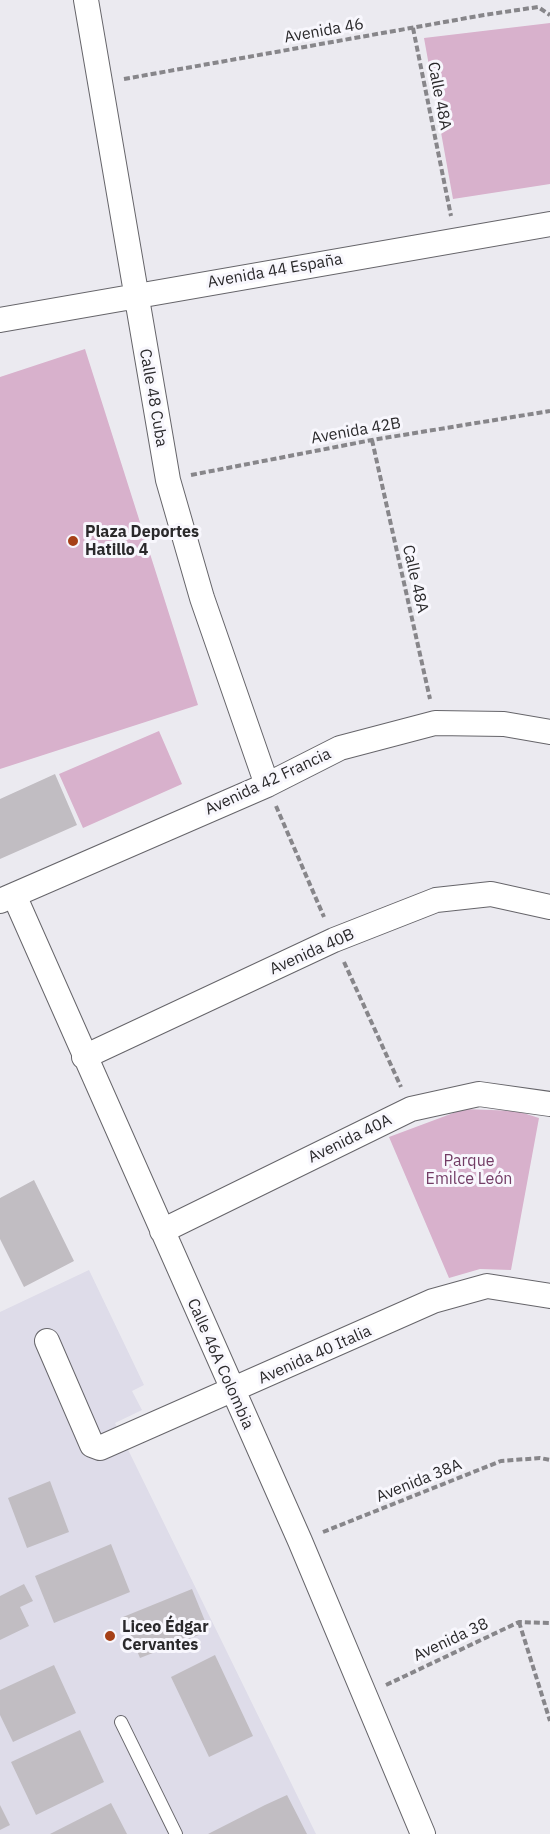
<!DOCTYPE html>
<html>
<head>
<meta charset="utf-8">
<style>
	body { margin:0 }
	canvas { display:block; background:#ebeaf0 }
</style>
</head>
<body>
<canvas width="550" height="1834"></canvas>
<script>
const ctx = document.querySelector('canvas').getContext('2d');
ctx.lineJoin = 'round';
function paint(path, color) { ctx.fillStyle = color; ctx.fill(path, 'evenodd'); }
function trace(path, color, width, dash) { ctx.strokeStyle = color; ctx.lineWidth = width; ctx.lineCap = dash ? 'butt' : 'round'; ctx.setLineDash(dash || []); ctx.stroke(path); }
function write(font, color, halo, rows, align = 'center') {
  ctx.font = font + ' "IBM Plex Sans",sans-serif'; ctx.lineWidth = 6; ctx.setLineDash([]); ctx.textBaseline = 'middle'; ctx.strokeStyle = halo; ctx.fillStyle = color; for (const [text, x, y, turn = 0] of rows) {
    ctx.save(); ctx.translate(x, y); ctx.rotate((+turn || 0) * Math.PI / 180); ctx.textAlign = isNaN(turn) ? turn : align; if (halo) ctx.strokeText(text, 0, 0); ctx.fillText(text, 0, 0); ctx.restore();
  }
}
const built = new Path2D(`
	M 89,1270 L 144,1385 L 132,1391 L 142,1410 L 115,1423 L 316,1834 L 0,1834 L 0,1312 Z`);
const green = new Path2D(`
	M 550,23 L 550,184 L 453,199 L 424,38 Z
	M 85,349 L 198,705 L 0,769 L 0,377 Z
	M 159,731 L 182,784 L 83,828 L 59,774 Z
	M 464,1109 L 517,1111 L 539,1118 L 511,1270 L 480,1269 L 449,1278 L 389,1137 Z`);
const building = new Path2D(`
	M 55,774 L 77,825 L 0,859 L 0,799 Z
	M 34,1180 L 74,1261 L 24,1287 L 0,1239 L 0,1198 Z
	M 50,1481 L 69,1532 L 27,1548 L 8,1498 Z
	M 111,1544 L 130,1592 L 54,1623 L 35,1576 Z
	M 24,1584 L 33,1601 L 20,1607 L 29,1626 L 0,1640 L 0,1596 Z
	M 192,1589 L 209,1631 L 140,1658 L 123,1617 Z
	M 215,1655 L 253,1736 L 209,1757 L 171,1677 Z
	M 54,1665 L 76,1713 L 13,1742 L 0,1715 L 0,1690 Z
	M 80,1730 L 104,1782 L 36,1815 L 11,1762 Z
	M 287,1795 L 307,1834 L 208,1834 L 265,1805 Z
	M 111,1803 L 127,1834 L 50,1834 Z
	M 0,1805 L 10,1825 L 0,1830 Z`);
const path = new Path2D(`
	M 413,28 L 451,216
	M 124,79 L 484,15 L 538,7 L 550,15
	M 372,440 L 430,699
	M 191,475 L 372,440 L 550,411
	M 276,806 L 324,917
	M 344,962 L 401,1087
	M 323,1532 L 501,1461 L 540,1458 L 550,1460
	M 519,1622 L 550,1721
	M 386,1685 L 519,1622 L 550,1623`);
const service = new Path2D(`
	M 121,1722 L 176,1834`);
const minor = new Path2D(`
	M 86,0 L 168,480 L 202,598 L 267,785
	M 0,320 L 550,224
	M 14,895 L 300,1541 L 423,1834
	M 0,901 L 267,785 L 340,748 L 435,723 L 504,724 L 550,732
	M 84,1057 L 334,940 L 436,900 L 491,894 L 550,907
	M 162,1231 L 411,1109 L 479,1094 L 550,1104
	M 47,1341 L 92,1445 L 100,1448 L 433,1301 L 487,1286 L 550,1296`);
const markers = [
	[73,541,6,"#a64017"],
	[110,1636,6,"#a64017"]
];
const streetNames = [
	["Avenida 46",324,31,-10],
	["Calle 48A",439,96,79],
	["Avenida 44 España",275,271,-10],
	["Calle 48 Cuba",153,398,80],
	["Avenida 42B",356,431,-10],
	["Calle 48A",415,579,77],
	["Avenida 42 Francia",268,782,-25],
	["Avenida 40B",312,952,-24],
	["Avenida 40A",350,1139,-26],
	["Avenida 40 Italia",315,1355,-24],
	["Calle 46A Colombia",220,1364,66],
	["Avenida 38A",419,1481,-22],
	["Avenida 38",451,1640,-25]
];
const poiNames = [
	["Plaza Deportes",85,532],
	["Hatillo 4",85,550],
	["Liceo Édgar",122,1627],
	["Cervantes",122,1645]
];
const parkNames = [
	["Parque",469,1161],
	["Emilce León",469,1179]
];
paint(built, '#dedce9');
paint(green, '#d8b1cc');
paint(building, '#c1bdc2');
trace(service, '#66656a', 14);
trace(minor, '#66656a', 26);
trace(path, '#87868a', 4, [6, 3]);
trace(service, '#fff', 12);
trace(minor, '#fff', 24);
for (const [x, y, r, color] of markers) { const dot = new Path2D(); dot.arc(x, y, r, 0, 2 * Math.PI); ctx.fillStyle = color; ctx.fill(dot); trace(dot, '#f8f7fd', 2); }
write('16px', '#2a292b', '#f8f7fd', streetNames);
write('bold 16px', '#2a292b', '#f8f7fd', poiNames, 'left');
write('16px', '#723c65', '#f8f7fd', parkNames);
</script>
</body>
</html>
